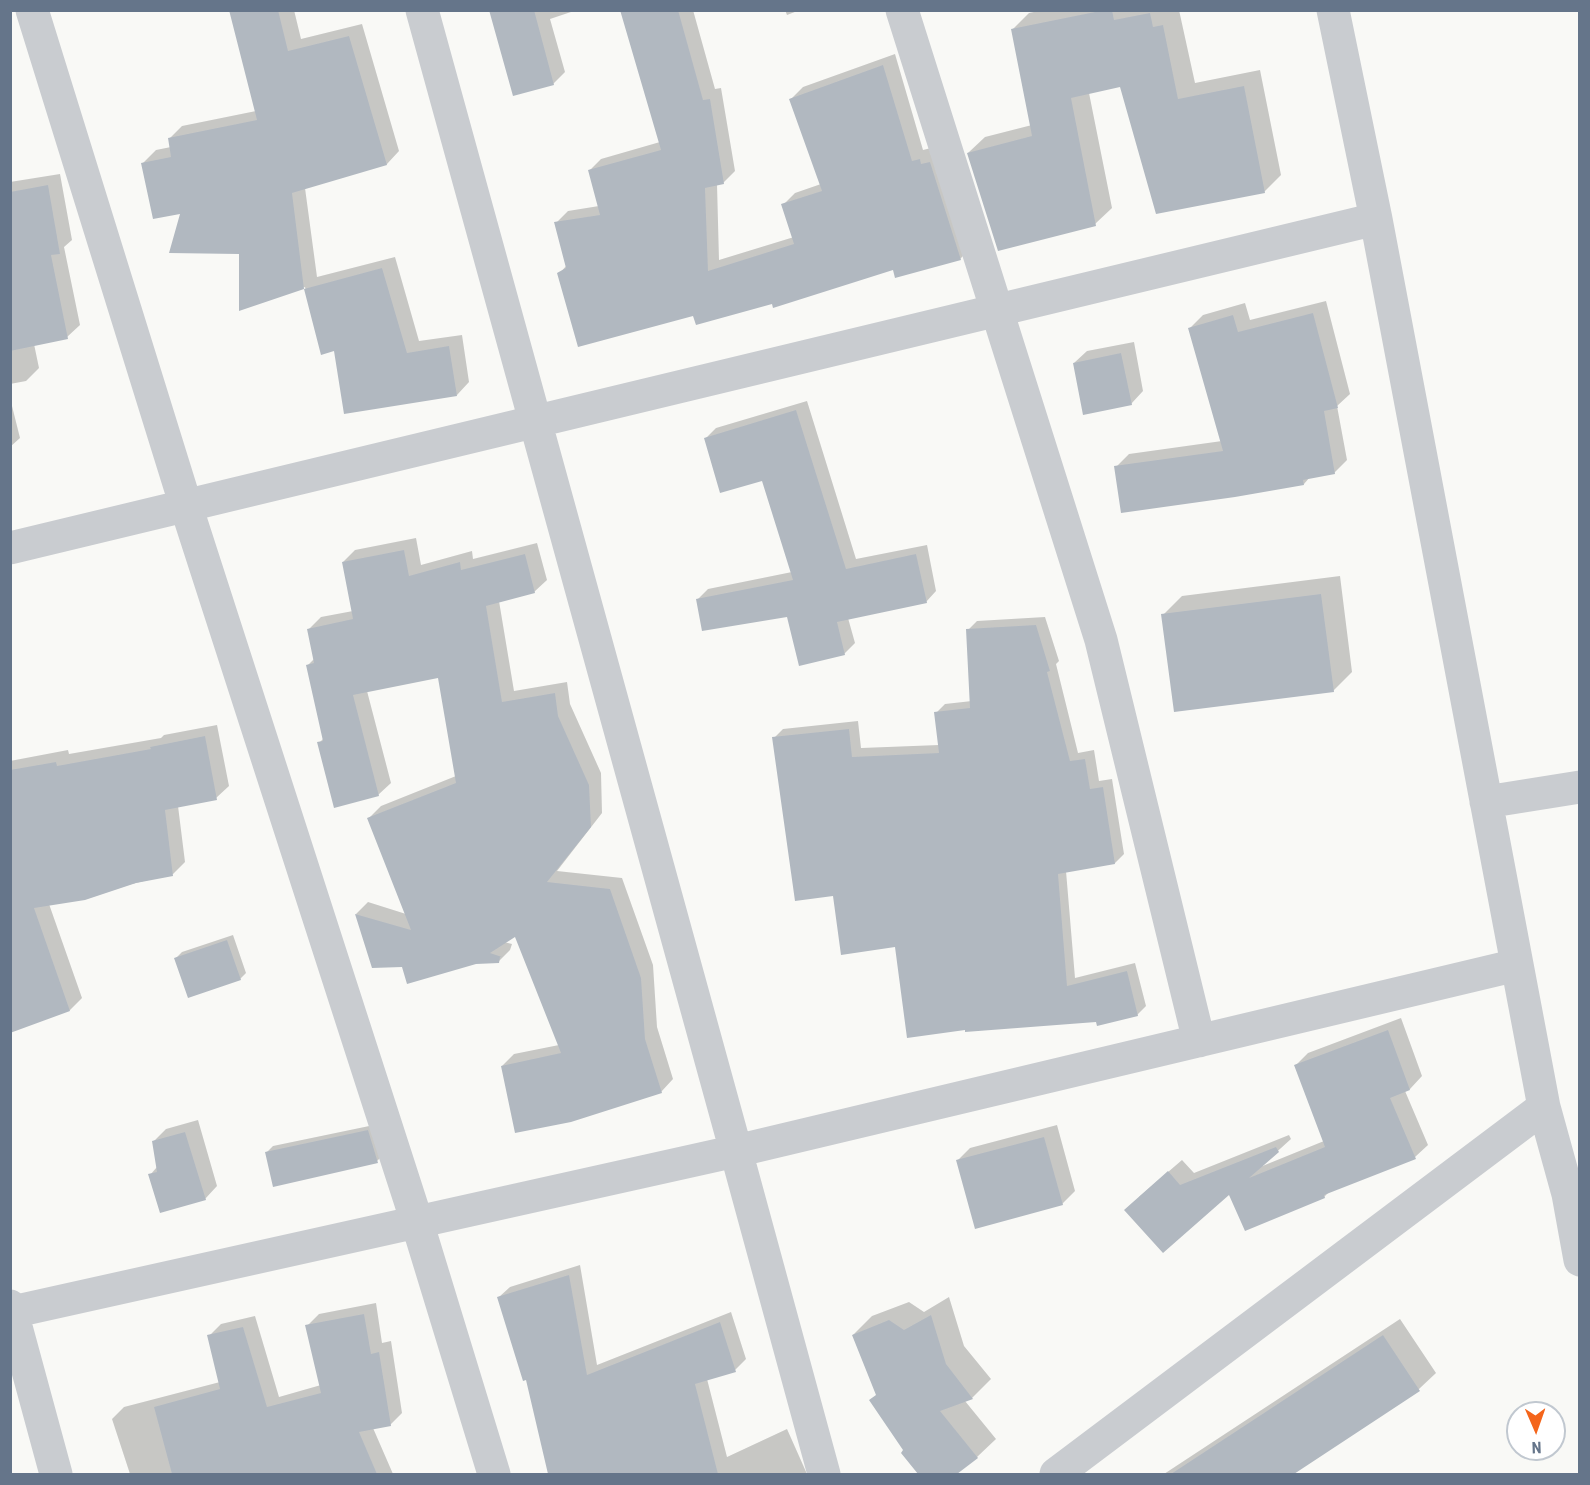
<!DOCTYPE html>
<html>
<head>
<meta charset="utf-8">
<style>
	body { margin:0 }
	#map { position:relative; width:1590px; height:1485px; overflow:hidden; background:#f9f9f6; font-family:"Roboto Condensed",sans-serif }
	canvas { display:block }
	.frame { position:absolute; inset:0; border:12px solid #65758a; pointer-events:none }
	.north { position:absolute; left:1506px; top:1401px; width:60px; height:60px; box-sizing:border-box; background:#fff; border:2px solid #c1c8d0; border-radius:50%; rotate:178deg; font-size:16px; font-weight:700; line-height:24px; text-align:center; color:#65758a }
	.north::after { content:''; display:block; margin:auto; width:21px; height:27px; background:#f4651b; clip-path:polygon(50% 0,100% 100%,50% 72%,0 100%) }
</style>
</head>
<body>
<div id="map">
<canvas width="1590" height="1485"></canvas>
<div class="frame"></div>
<div class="north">N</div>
</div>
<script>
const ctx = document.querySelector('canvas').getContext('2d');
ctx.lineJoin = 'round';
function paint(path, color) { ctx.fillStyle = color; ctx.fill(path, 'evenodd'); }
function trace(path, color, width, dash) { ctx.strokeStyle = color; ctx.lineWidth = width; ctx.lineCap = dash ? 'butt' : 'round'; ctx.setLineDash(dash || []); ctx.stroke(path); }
const shadow = new Path2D(`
	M 230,10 L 294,10 L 301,39 L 362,24 L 399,151 L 387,164 L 305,188 L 317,277 L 395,257 L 419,341 L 462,335 L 469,382 L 457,395 L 335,349 L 322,353 L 305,287 L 240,309 L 240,252 L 182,212 L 143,163 L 156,150 L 171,147 L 169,139 L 182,126 L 256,111 Z
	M 490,10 L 577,10 L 550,19 L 565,72 L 553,84 Z
	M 621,10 L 693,10 L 715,89 L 721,88 L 735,171 L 723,183 L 717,184 L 719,260 L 794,237 L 783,205 L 795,193 L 821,184 L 791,99 L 803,87 L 895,54 L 923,150 L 931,148 L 972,247 L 960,259 L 894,268 L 773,302 L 694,314 L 559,274 L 567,265 L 556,223 L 568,211 L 599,206 L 589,171 L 601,159 L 660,142 Z
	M 785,10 L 800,10 L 787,15 Z
	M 1043,10 L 1179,10 L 1195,83 L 1260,70 L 1281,175 L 1264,192 L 1121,85 L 1089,93 L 1112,208 L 1095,224 L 968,153 L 985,137 L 1032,125 L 1012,30 L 1029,13 Z
	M 60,174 L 72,240 L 64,247 L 80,325 L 67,337 L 34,344 L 39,368 L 26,381 L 10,384 L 10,182 Z
	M 1326,301 L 1350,394 L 1337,406 L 1347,460 L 1334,473 L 1310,477 L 1304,484 L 1116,467 L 1129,454 L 1222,441 L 1190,328 L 1203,315 L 1245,303 L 1250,320 Z
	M 1134,342 L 1143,391 L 1131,404 L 1074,363 L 1087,351 Z
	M 10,398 L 20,438 L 10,447 Z
	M 807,401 L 856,559 L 927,545 L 936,591 L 926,602 L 848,618 L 855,643 L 844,654 L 788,615 L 698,599 L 708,589 L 792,572 L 763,479 L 705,439 L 716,428 Z
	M 416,538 L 421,565 L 472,551 L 473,559 L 537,543 L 547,580 L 534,592 L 499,601 L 514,691 L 567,682 L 570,704 L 601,773 L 602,813 L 557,871 L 622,878 L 653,965 L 657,1027 L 673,1079 L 661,1092 L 502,1066 L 514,1054 L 559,1045 L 515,934 L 504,942 L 512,944 L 510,950 L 498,962 L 373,966 L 356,914 L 368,902 L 406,914 L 369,818 L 381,806 L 456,776 L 439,677 L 367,691 L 391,783 L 378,795 L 319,743 L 324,738 L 308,665 L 315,658 L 309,629 L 321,617 L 353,611 L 343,562 L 355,550 Z
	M 1340,576 L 1352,672 L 1333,691 L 1163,615 L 1182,596 Z
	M 1045,617 L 1059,661 L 1056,664 L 1078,753 L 1094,750 L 1099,781 L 1112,779 L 1124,854 L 1115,863 L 1066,871 L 1075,978 L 1135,963 L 1146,1006 L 1137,1015 L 1097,1020 L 896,945 L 835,895 L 774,738 L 783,729 L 858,721 L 861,748 L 939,745 L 936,713 L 945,704 L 972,701 L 968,630 L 977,621 Z
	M 217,725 L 229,786 L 216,798 L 178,806 L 185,862 L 173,874 L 49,904 L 82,998 L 70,1010 L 10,1032 L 10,761 L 68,750 L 69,754 L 161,738 L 164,735 Z
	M 233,935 L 246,973 L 240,979 L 176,958 L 182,952 Z
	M 1401,1018 L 1422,1076 L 1410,1089 L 1405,1091 L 1428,1145 L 1415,1157 L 1330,1191 L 1324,1197 L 1230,1193 L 1139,1197 L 1182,1160 L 1194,1173 L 1289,1135 L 1291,1139 L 1260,1167 L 1324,1141 L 1295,1066 L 1308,1053 Z
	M 198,1120 L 217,1186 L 205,1199 L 150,1175 L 157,1167 L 153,1142 L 166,1129 Z
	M 374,1125 L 383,1155 L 377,1161 L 267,1152 L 273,1146 Z
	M 1057,1125 L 1075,1191 L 1062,1204 L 958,1160 L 970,1148 Z
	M 580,1265 L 597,1365 L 731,1312 L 746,1359 L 735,1370 L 707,1379 L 727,1457 L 787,1429 L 807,1474 L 549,1474 L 528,1378 L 499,1297 L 510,1287 Z
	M 949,1297 L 964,1346 L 991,1379 L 972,1398 L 965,1401 L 996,1439 L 977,1457 L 955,1474 L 920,1474 L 903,1453 L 905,1450 L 877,1394 L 853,1335 L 872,1316 L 909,1302 L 924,1312 Z
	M 376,1303 L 382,1343 L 391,1341 L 402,1413 L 390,1425 L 373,1428 L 393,1474 L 299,1474 L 297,1470 L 280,1474 L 130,1474 L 112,1419 L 124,1407 L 220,1382 L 209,1336 L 221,1324 L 255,1316 L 279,1397 L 321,1385 L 307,1326 L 319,1314 Z
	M 1400,1319 L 1436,1373 L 1419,1389 L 1291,1474 L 1164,1474 Z`);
const building = new Path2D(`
	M 229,10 L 278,10 L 288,51 L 349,36 L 387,165 L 292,193 L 304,289 L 239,311 L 239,254 L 169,253 L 180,214 L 153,219 L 141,163 L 171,157 L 168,138 L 257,120 Z
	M 489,10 L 534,10 L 554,85 L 513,96 Z
	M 620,10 L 678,10 L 703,100 L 710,99 L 724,184 L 705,188 L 708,271 L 794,244 L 781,204 L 822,191 L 789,99 L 883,65 L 912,161 L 920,159 L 921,164 L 930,162 L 961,260 L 895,278 L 893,270 L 773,308 L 772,304 L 696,325 L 693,316 L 578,347 L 557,273 L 566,268 L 554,222 L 600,215 L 588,170 L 661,150 Z
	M 1105,10 L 1112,10 L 1114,20 L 1150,13 L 1153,27 L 1163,25 L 1178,99 L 1244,86 L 1265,193 L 1156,214 L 1120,87 L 1071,98 L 1096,226 L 998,251 L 967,153 L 1032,136 L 1011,29 Z
	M 48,185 L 60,254 L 51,255 L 68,339 L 10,351 L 10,192 Z
	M 382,268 L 407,353 L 449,346 L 457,396 L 344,414 L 334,351 L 321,355 L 304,289 Z
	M 1313,313 L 1338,408 L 1324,411 L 1335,474 L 1303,480 L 1304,485 L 1235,497 L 1121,513 L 1114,466 L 1223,451 L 1188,328 L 1233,315 L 1238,332 Z
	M 1121,353 L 1132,405 L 1083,415 L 1073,363 Z
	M 796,410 L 846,569 L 916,554 L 927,603 L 837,622 L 845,655 L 799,666 L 787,617 L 702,631 L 696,599 L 793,580 L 762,481 L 720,493 L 704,438 Z
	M 404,550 L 409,576 L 460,562 L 461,570 L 525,554 L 535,593 L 486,606 L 502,702 L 555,693 L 558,716 L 589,785 L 591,827 L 547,882 L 610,889 L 641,978 L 645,1039 L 662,1093 L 571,1122 L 515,1133 L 501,1066 L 561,1053 L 515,937 L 490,953 L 502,957 L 500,957 L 499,963 L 476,964 L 407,984 L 402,967 L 372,968 L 355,914 L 411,930 L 367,818 L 456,783 L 438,678 L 353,695 L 379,796 L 334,808 L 317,742 L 323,741 L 306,665 L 314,663 L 307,629 L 353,619 L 342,562 Z
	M 1321,594 L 1334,692 L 1174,712 L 1161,614 Z
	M 1036,625 L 1050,671 L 1047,672 L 1070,761 L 1085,759 L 1090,789 L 1103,787 L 1115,864 L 1058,874 L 1067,986 L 1127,971 L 1138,1016 L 1097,1026 L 1096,1022 L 965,1032 L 965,1030 L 907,1038 L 895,947 L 841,955 L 833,896 L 795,901 L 772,737 L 849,729 L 852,757 L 939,753 L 934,712 L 970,708 L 966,629 Z
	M 205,736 L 217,800 L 165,810 L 173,876 L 136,883 L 85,900 L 34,908 L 70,1011 L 10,1033 L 10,770 L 56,762 L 57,766 L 151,749 L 150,747 Z
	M 227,940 L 241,980 L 188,998 L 174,958 Z
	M 1388,1030 L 1410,1090 L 1390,1098 L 1416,1159 L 1324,1195 L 1325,1198 L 1245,1231 L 1229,1195 L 1163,1253 L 1124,1210 L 1168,1171 L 1180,1185 L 1276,1147 L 1279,1152 L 1249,1178 L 1325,1147 L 1294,1065 Z
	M 368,1130 L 378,1163 L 273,1187 L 265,1152 Z
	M 185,1132 L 206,1200 L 160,1213 L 148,1174 L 157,1172 L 152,1141 Z
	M 1044,1137 L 1063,1205 L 975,1229 L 956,1160 Z
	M 569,1275 L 587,1375 L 720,1322 L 736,1372 L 695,1384 L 718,1474 L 548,1474 L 526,1380 L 523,1381 L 497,1297 Z
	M 364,1314 L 371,1354 L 379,1352 L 391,1426 L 359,1432 L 377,1474 L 172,1474 L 154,1407 L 220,1389 L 207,1335 L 243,1327 L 267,1407 L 321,1393 L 305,1325 Z
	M 931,1315 L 946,1364 L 973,1399 L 940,1411 L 978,1458 L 957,1474 L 918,1474 L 901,1453 L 903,1450 L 869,1400 L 876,1395 L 852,1335 L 889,1320 L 904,1330 Z
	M 1383,1335 L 1420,1391 L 1294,1474 L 1171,1474 Z`);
const street = new Path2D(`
	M 32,10 L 186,506 L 417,1222 L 736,1151 L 824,1474
	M 422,10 L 736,1151 L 1517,965
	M 902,10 L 1101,640 L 1199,1041
	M 1333,10 L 1376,219 L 1544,1107 L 1568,1194 L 1580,1260
	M 10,548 L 1376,219
	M 1486,802 L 1580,787
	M 10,1306 L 12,1312 L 417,1222 L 494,1474
	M 10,1313 L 12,1312 L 56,1474
	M 1056,1474 L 1544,1107`);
paint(shadow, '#0003');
paint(building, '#b1b8c0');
trace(street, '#c9ccd0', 33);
</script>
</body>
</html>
